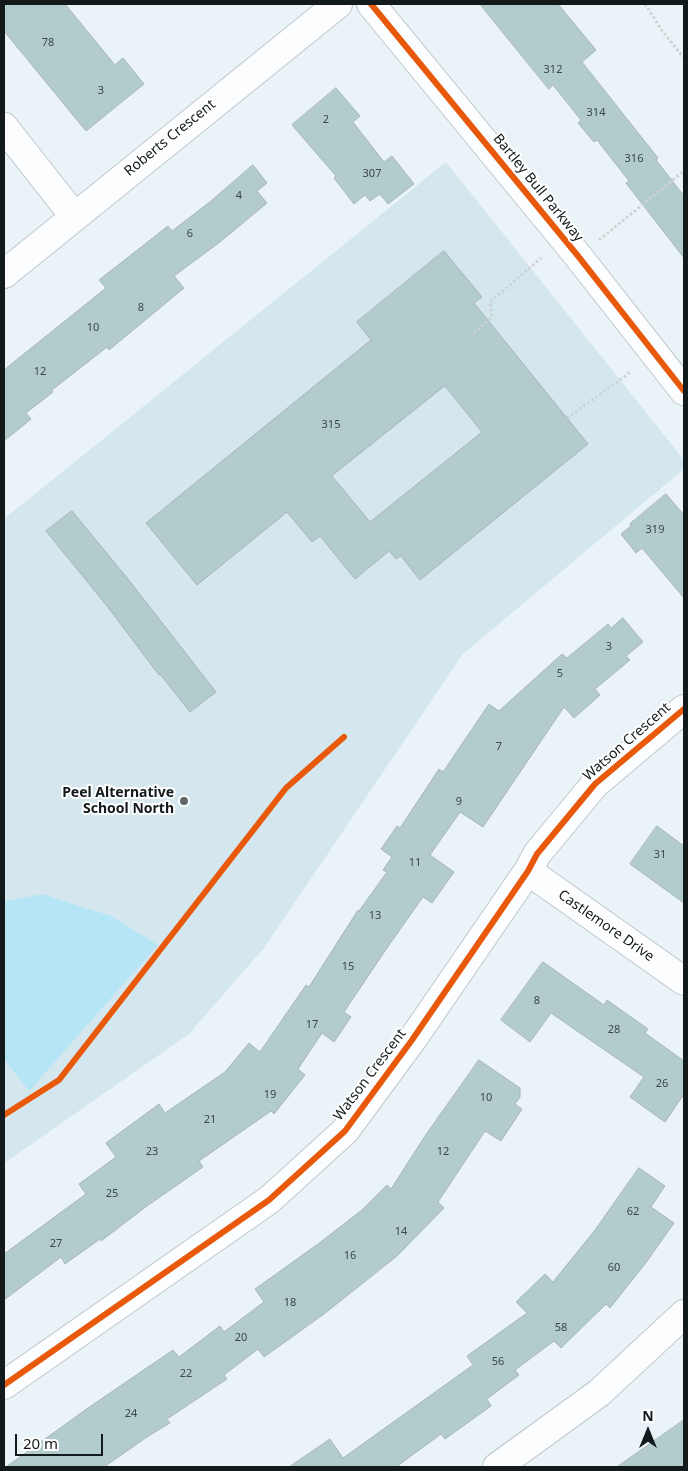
<!DOCTYPE html>
<html>
<head>
<meta charset="utf-8">
<style>
	body { margin:0 }
	#map { position:relative; width:688px; height:1471px; overflow:hidden; background:#eaf4f8; font-family:"Noto Sans",sans-serif }
	canvas { display:block }
	.frame { position:absolute; inset:0; border:5px solid #131a1c; pointer-events:none }
	.north { position:absolute; left:623px; top:1406px; width:50px; height:50px; -webkit-text-stroke:4px #fff; paint-order:stroke; rotate:0deg; font-size:14px; font-weight:700; line-height:20px; text-align:center; color:#131a1c }
	.north::after { content:''; display:block; margin:auto; width:18px; height:22px; background:#131a1c; clip-path:polygon(50% 0,100% 100%,50% 72%,0 100%) }
	.scale { position:absolute; left:15px; top:1434px; width:88px; height:22px; box-sizing:border-box; border:2px solid #131a1c; border-top:0; padding-left:6px; font-size:15px; line-height:18px; white-space:nowrap; color:#131a1c; -webkit-text-stroke:4px #fff; paint-order:stroke }
</style>
</head>
<body>
<div id="map">
<canvas width="688" height="1471"></canvas>
<div class="frame"></div>
<div class="north">N</div>
<div class="scale">20 m</div>
</div>
<script>
const ctx = document.querySelector('canvas').getContext('2d');
ctx.lineJoin = 'round';
function paint(path, color) { ctx.fillStyle = color; ctx.fill(path, 'evenodd'); }
function trace(path, color, width, dash) { ctx.strokeStyle = color; ctx.lineWidth = width; ctx.lineCap = dash ? 'butt' : 'round'; ctx.setLineDash(dash || []); ctx.stroke(path); }
function write(font, color, halo, rows, align = 'center') {
  ctx.font = font + ' "Noto Sans",sans-serif'; ctx.lineWidth = 4; ctx.setLineDash([]); ctx.textBaseline = 'middle'; ctx.strokeStyle = halo; ctx.fillStyle = color; for (const [text, x, y, turn = 0] of rows) {
    ctx.save(); ctx.translate(x, y); ctx.rotate((+turn || 0) * Math.PI / 180); ctx.textAlign = isNaN(turn) ? turn : align; if (halo) ctx.strokeText(text, 0, 0); ctx.fillText(text, 0, 0); ctx.restore();
  }
}
const built = new Path2D(`
	M 446,162 L 684,460 L 684,469 L 463,654 L 264,948 L 189,1034 L 6,1162 L 4,1158 L 4,519 Z`);
const green = new Path2D(`
	M 42,894 L 111,916 L 158,945 L 29,1091 L 4,1059 L 4,902 Z`);
const building = new Path2D(`
	M 4,4 L 65,4 L 115,65 L 123,58 L 144,84 L 86,131 L 4,31 Z
	M 480,4 L 558,4 L 596,50 L 582,62 L 658,158 L 656,160 L 684,196 L 684,258 L 626,183 L 629,181 L 597,140 L 594,142 L 578,123 L 581,120 L 553,85 L 549,89 Z
	M 336,88 L 360,116 L 353,122 L 384,162 L 392,156 L 414,184 L 388,204 L 380,194 L 370,201 L 365,195 L 354,204 L 334,178 L 336,176 L 292,125 Z
	M 253,165 L 267,183 L 257,191 L 267,203 L 220,242 L 174,276 L 184,288 L 109,350 L 107,347 L 52,390 L 53,392 L 26,413 L 31,419 L 4,441 L 4,370 L 106,288 L 99,280 L 168,226 L 172,231 L 211,201 Z
	M 444,251 L 482,297 L 474,303 L 588,444 L 420,580 L 401,556 L 396,559 L 389,551 L 355,579 L 320,536 L 312,542 L 287,512 L 197,585 L 146,523 L 371,340 L 357,322 ZM 445,386 L 482,432 L 370,522 L 332,476 Z
	M 666,494 L 684,515 L 684,598 L 642,548 L 636,553 L 621,534 L 631,526 L 630,524 Z
	M 72,511 L 128,579 L 216,692 L 190,712 L 160,674 L 159,675 L 107,606 L 46,531 Z
	M 623,618 L 643,642 L 626,656 L 630,660 L 595,689 L 600,695 L 574,718 L 564,707 L 483,827 L 460,812 L 430,855 L 454,872 L 432,903 L 423,897 L 389,945 L 344,1012 L 351,1017 L 334,1042 L 322,1033 L 298,1069 L 305,1075 L 274,1114 L 271,1111 L 199,1161 L 203,1167 L 147,1206 L 101,1241 L 100,1239 L 65,1264 L 61,1257 L 4,1300 L 4,1254 L 86,1194 L 79,1184 L 116,1157 L 106,1143 L 159,1104 L 165,1113 L 225,1072 L 249,1043 L 260,1052 L 306,985 L 309,987 L 358,910 L 359,911 L 387,872 L 383,870 L 392,857 L 381,849 L 397,826 L 400,828 L 439,769 L 443,772 L 489,704 L 499,711 L 562,654 L 567,658 L 608,624 L 611,628 Z
	M 657,826 L 684,846 L 684,903 L 630,864 Z
	M 543,962 L 604,1005 L 607,1000 L 648,1029 L 645,1033 L 684,1061 L 684,1094 L 665,1122 L 630,1097 L 644,1077 L 551,1013 L 530,1042 L 501,1020 Z
	M 479,1060 L 520,1088 L 520,1097 L 515,1104 L 522,1109 L 501,1141 L 485,1131 L 438,1202 L 444,1208 L 397,1256 L 324,1314 L 264,1357 L 258,1349 L 224,1375 L 227,1379 L 167,1419 L 170,1423 L 147,1437 L 104,1467 L 6,1467 L 88,1408 L 173,1350 L 179,1357 L 220,1326 L 224,1332 L 264,1302 L 255,1289 L 318,1244 L 362,1210 L 387,1185 L 391,1189 L 425,1136 Z
	M 639,1168 L 665,1186 L 651,1207 L 674,1223 L 645,1264 L 610,1308 L 606,1304 L 561,1348 L 554,1341 L 515,1370 L 519,1375 L 487,1399 L 491,1406 L 445,1439 L 441,1434 L 396,1467 L 289,1467 L 330,1439 L 343,1458 L 473,1365 L 467,1356 L 527,1313 L 516,1302 L 545,1274 L 553,1282 L 595,1230 Z
	M 684,1420 L 684,1467 L 617,1467 Z`);
const path = new Path2D(`
	M 645,4 L 663,32 L 684,58
	M 599,240 L 684,171
	M 474,333 L 492,317 L 490,302 L 541,258
	M 567,418 L 632,371
	M 4,1115 L 59,1080 L 286,788 L 344,737`);
const minor = new Path2D(`
	M 371,4 L 578,256 L 684,391
	M 4,127 L 74,216
	M 4,274 L 338,4
	M 528,871 L 684,981
	M 4,1385 L 269,1200 L 345,1131 L 412,1040 L 528,871 L 537,854 L 595,784 L 684,709
	M 497,1467 L 599,1393 L 684,1314`);
const cycleway = new Path2D(`
	M 371,4 L 578,256 L 684,391
	M 4,1115 L 59,1080 L 286,788 L 344,737
	M 4,1385 L 269,1200 L 345,1131 L 412,1040 L 528,871 L 537,854 L 595,784 L 684,709`);
const markers = [
	[184,801,5,"#5e6669"]
];
const numberNames = [
	["78",48,43],
	["312",553,70],
	["3",101,91],
	["314",596,113],
	["2",326,120],
	["316",634,159],
	["307",372,174],
	["4",239,196],
	["6",190,234],
	["8",141,308],
	["10",93,328],
	["12",40,372],
	["315",331,425],
	["319",655,530],
	["3",609,647],
	["5",560,674],
	["7",499,747],
	["9",459,802],
	["31",660,855],
	["11",415,863],
	["13",375,916],
	["15",348,967],
	["8",537,1001],
	["17",312,1025],
	["28",614,1030],
	["26",662,1084],
	["19",270,1095],
	["10",486,1098],
	["21",210,1120],
	["23",152,1152],
	["12",443,1152],
	["25",112,1194],
	["62",633,1212],
	["14",401,1232],
	["27",56,1244],
	["16",350,1256],
	["60",614,1268],
	["18",290,1303],
	["58",561,1328],
	["20",241,1338],
	["56",498,1362],
	["22",186,1374],
	["24",131,1414]
];
const streetNames = [
	["Roberts Crescent",170,138,-39],
	["Bartley Bull Parkway",538,188,51],
	["Watson Crescent",627,742,-41],
	["Castlemore Drive",606,926,35],
	["Watson Crescent",370,1075,-53]
];
const poiNames = [
	["Peel Alternative",174,793],
	["School North",174,809]
];
paint(built, '#d5e7ee');
paint(green, '#b6e5f5');
paint(building, '#b2ccce');
trace(building, '#acb4b7', 1);
trace(minor, '#c0c7cb', 30);
trace(path, '#cfd2d3', 3, [2.5, 2.5]);
trace(minor, '#fcfdfe', 28);
trace(cycleway, '#e8590c', 6);
for (const [x, y, r, color] of markers) { const dot = new Path2D(); dot.arc(x, y, r, 0, 2 * Math.PI); ctx.fillStyle = color; ctx.fill(dot); trace(dot, '#fff', 2); }
write('11px', '#3b4648', null, numberNames);
write('14px', '#131a1c', '#fff', streetNames);
write('bold 14px', '#131a1c', '#fff', poiNames, 'right');
</script>
</body>
</html>
